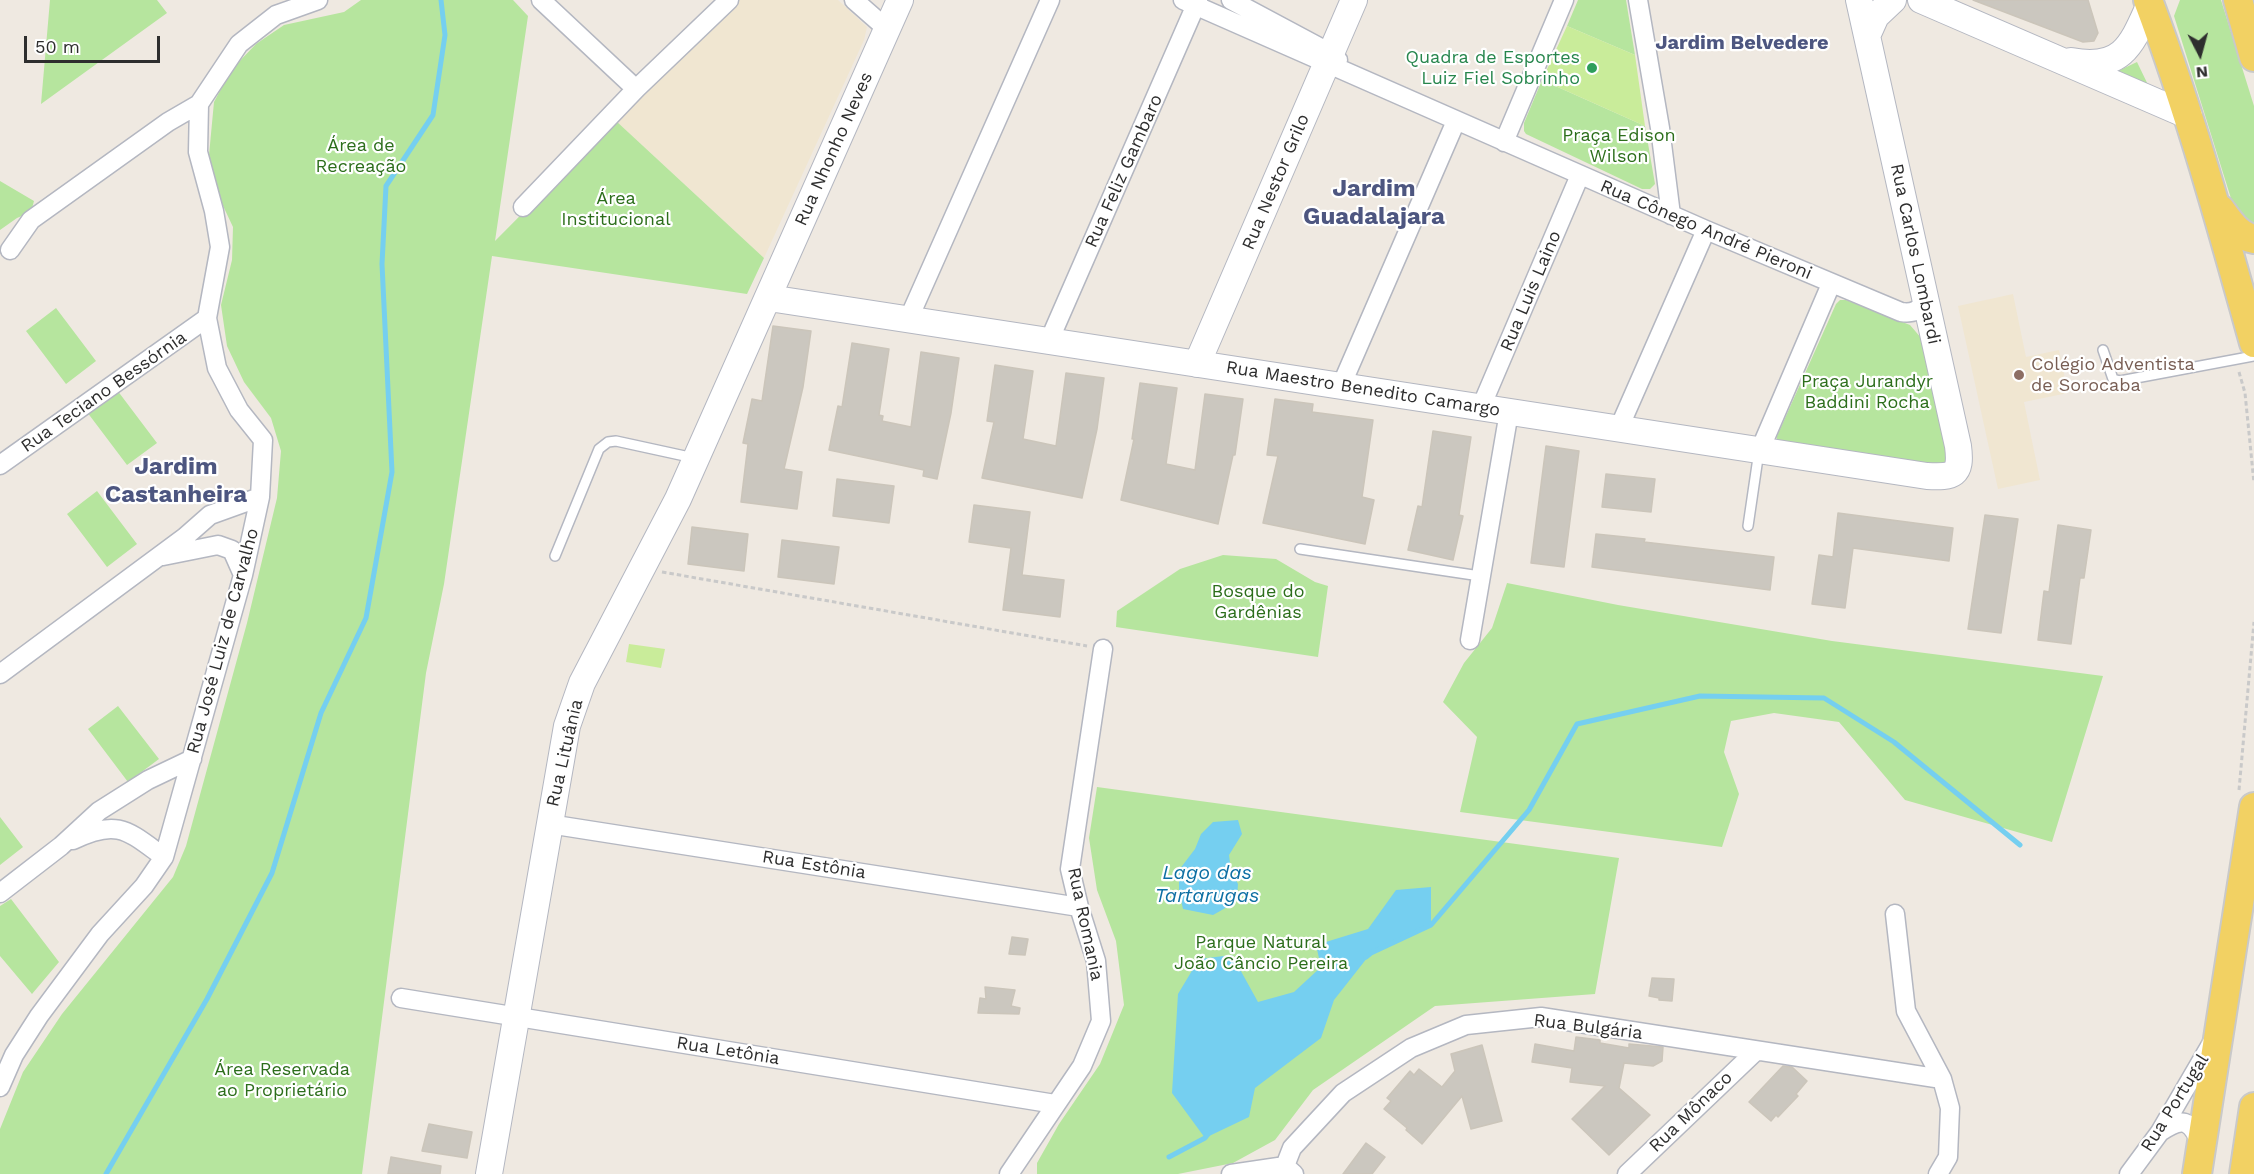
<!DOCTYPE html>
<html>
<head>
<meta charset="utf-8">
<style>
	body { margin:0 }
	#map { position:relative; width:2254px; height:1174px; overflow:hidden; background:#efe9e1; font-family:"Work Sans",sans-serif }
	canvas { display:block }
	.north { position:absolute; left:2170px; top:24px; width:60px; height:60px; -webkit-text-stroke:4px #fff; paint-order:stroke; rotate:174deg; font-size:16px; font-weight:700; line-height:24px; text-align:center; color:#2e2e2e }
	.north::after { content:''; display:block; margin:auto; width:21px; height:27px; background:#2e2e2e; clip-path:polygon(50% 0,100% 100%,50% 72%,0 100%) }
	.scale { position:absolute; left:24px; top:36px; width:136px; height:27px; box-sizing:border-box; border:3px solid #2e2e2e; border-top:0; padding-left:8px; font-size:18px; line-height:21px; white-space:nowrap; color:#2e2e2e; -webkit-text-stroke:4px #fff; paint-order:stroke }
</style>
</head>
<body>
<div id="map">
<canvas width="2254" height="1174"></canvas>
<div class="north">N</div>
<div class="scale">50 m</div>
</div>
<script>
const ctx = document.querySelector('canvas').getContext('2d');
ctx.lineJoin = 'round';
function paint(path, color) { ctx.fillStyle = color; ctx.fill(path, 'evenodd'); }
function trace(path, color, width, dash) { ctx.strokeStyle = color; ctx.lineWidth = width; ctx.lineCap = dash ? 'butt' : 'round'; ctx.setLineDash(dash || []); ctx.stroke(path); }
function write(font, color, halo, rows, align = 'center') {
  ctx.font = font + ' "Work Sans",sans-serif'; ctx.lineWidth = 4.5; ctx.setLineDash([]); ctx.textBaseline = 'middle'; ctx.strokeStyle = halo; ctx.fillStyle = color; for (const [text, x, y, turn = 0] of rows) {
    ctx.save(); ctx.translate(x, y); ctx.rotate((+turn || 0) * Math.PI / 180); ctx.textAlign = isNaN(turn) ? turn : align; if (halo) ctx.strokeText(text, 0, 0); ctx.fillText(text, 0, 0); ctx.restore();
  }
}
const education = new Path2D(`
	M 738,0 L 838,0 L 867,27 L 864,40 L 764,258 L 615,120 Z
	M 2013,294 L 2026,357 L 2059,350 L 2068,393 L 2024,402 L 2040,480 L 1998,489 L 1958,306 Z`);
const green = new Path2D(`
	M 50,0 L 157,0 L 167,13 L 41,104 Z
	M 361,0 L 513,0 L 528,16 L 495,241 L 615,120 L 764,258 L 747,294 L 492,256 L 444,584 L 426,673 L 362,1174 L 0,1174 L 0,1129 L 23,1072 L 62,1014 L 173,877 L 186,846 L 247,623 L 277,498 L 281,451 L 271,418 L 244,382 L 227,346 L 221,305 L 232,260 L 233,227 L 217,193 L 209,155 L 214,102 L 231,70 L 256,44 L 284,25 L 344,12 Z
	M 1578,0 L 1626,0 L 1635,55 L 1567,26 Z
	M 2180,0 L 2221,0 L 2254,106 L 2254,233 L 2239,224 L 2174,16 Z
	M 2137,62 L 2151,91 L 2118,71 Z
	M 1542,80 L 1645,126 L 1655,184 L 1650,189 L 1642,189 L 1526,134 L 1524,131 L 1524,123 Z
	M 0,181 L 34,201 L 31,212 L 17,218 L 0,230 Z
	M 1840,300 L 1846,300 L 1910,325 L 1922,339 L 1946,447 L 1945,462 L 1937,470 L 1777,441 L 1777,436 L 1836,304 Z
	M 56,308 L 96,361 L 66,384 L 26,331 Z
	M 117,390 L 157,443 L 127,465 L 87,412 Z
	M 97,491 L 137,544 L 107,567 L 67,514 Z
	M 1223,555 L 1276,559 L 1315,582 L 1328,586 L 1318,657 L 1116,627 L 1117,611 L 1180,569 Z
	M 1507,583 L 1618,605 L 1832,641 L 2103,676 L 2052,842 L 1905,800 L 1839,722 L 1774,713 L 1731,721 L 1724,752 L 1739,794 L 1722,847 L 1460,812 L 1477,737 L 1443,702 L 1464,663 L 1492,628 Z
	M 118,706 L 159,759 L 128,782 L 88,729 Z
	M 1097,787 L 1619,858 L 1595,994 L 1435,1006 L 1313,1090 L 1275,1140 L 1233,1163 L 1178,1174 L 1037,1174 L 1037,1163 L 1059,1124 L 1100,1064 L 1124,1005 L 1116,941 L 1097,890 L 1089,838 Z
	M 0,817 L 23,847 L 0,865 Z
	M 11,899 L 59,962 L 32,994 L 0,956 L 0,906 Z`);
const pitch = new Path2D(`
	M 1567,26 L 1635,55 L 1645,126 L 1542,80 Z
	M 629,644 L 665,649 L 661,668 L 626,662 Z`);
const water = new Path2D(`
	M 1238,820 L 1242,834 L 1229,855 L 1231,871 L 1238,884 L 1237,897 L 1229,906 L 1213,915 L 1183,909 L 1179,891 L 1179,870 L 1195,849 L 1201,834 L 1213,822 Z
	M 1431,887 L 1431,925 L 1371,953 L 1334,1000 L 1321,1038 L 1255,1088 L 1249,1117 L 1205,1138 L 1172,1093 L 1178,994 L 1199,959 L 1232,955 L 1258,1002 L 1294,992 L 1321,967 L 1316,945 L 1368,929 L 1396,890 Z`);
const stream = new Path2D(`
	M 1366,957 L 1371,953 L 1431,925 L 1529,810 L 1577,724 L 1700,696 L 1824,698 L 1894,742 L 2020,845
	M 1169,1157 L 1205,1138 L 1209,1133
	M 106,1174 L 207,999 L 272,873 L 321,713 L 366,618 L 392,472 L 382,264 L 386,186 L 433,115 L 445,35 L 441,0`);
const building = new Path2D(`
	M 1973,0 L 2088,0 L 2098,33 L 2094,41 L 2083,42 Z
	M 773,326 L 811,331 L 803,387 L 784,469 L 802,472 L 797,509 L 741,502 L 748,444 L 743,443 L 752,399 L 762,401 Z
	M 852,343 L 889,349 L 879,415 L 883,416 L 882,421 L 911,427 L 921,352 L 959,358 L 951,413 L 937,479 L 923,476 L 924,470 L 829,450 L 838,406 L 842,407 Z
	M 995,365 L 1033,371 L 1023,439 L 1056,446 L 1066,373 L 1104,378 L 1097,429 L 1082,498 L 982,478 L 994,422 L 987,421 Z
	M 1140,383 L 1177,388 L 1166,464 L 1195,470 L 1205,394 L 1243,399 L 1235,455 L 1233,455 L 1218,524 L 1121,500 L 1134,439 L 1132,439 Z
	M 1275,399 L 1313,404 L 1312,412 L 1373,420 L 1362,497 L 1374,500 L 1365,544 L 1263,523 L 1278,456 L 1267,455 Z
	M 1433,431 L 1471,437 L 1459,515 L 1463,516 L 1453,560 L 1408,550 L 1418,506 L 1422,507 Z
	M 1546,446 L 1579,451 L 1564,567 L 1531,563 Z
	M 1606,474 L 1655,479 L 1651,512 L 1602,507 Z
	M 837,479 L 894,486 L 889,523 L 833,516 Z
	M 974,505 L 1030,512 L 1022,575 L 1064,580 L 1060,617 L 1003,610 L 1011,548 L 969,542 Z
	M 1838,513 L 1953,528 L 1949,561 L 1853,548 L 1845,608 L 1812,604 L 1819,555 L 1833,557 Z
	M 1985,515 L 2018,519 L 2001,633 L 1968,629 Z
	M 2058,525 L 2091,530 L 2084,578 L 2080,578 L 2071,644 L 2038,640 L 2044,591 L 2049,592 Z
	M 692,527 L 748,534 L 744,571 L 688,564 Z
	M 1596,534 L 1645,539 L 1644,542 L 1774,557 L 1770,590 L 1592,567 Z
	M 782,540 L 839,547 L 834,584 L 778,577 Z
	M 1012,937 L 1028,939 L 1025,955 L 1009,954 Z
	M 1652,978 L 1674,979 L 1672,1001 L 1659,1000 L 1659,998 L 1649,996 Z
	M 985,987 L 1015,990 L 1011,1006 L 1020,1008 L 1019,1014 L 978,1013 L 980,998 L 986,999 Z
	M 1576,1037 L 1600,1040 L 1600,1043 L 1629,1048 L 1629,1044 L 1663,1047 L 1662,1061 L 1653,1066 L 1624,1063 L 1619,1088 L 1650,1115 L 1609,1155 L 1572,1119 L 1605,1086 L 1570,1082 L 1572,1068 L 1532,1062 L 1535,1044 L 1574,1051 Z
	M 1482,1045 L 1502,1121 L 1471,1129 L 1462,1096 L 1422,1144 L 1406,1130 L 1407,1128 L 1384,1109 L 1391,1101 L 1387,1098 L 1410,1071 L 1414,1075 L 1419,1069 L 1442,1087 L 1455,1071 L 1451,1054 Z
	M 1783,1066 L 1792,1067 L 1807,1081 L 1796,1094 L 1798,1096 L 1778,1117 L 1776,1115 L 1771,1121 L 1749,1102 Z
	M 429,1124 L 472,1132 L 467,1158 L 422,1151 Z
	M 1366,1143 L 1385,1157 L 1372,1174 L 1343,1174 Z
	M 391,1157 L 441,1166 L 440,1174 L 388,1174 Z`);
const path = new Path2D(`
	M 2239,372 L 2245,393 L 2254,483
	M 662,572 L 1087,646
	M 2239,790 L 2254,622`);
const lane = new Path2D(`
	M 2103,350 L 2113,379 L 2120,381 L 2254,356
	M 1748,526 L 1759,451
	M 1300,549 L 1480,576
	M 555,556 L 599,449 L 608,442 L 616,441 L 694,458`);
const street = new Path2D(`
	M 541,0 L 636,89
	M 854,0 L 887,29
	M 1183,0 L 1706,230 L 1901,312 C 1913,314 1921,310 1925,298
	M 1231,0 L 1332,54 L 1338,60
	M 1638,0 L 1660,128 L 1671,215
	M 1504,142 L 1564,0
	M 523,207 L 636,89 L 729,0
	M 10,250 L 31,220 L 168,122 L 199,104
	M 909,318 L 1050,0
	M 1049,341 L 1198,0
	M 1341,386 L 1456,121
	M 1481,407 L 1580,175
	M 1619,428 L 1706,230
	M 1760,450 L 1831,284
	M 0,465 L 207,318
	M 163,556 L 218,545 L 232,550 L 243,575
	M 1470,640 L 1509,412
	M 0,674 L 185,537 L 210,515 L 260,497
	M 549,824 L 1079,907
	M 73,840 C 118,818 128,831 164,857
	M 0,893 L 61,846 L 99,811 L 148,780 L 192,759
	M 1895,914 L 1906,1011 L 1942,1079 L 1950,1108 L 1948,1157 L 1938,1174
	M 401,998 L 1055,1104
	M 0,1087 L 14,1055 L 39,1016 L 100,934 L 144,886 L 164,857 L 243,575 L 260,497 L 263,440 L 239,410 L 217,368 L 207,318 L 220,247 L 214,211 L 198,152 L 199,104 L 239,44 L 276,15 L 318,0
	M 2160,1132 C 2183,1117 2190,1119 2201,1144
	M 1285,1166 L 1292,1148 L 1343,1093 L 1411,1048 L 1466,1025 L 1541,1017 L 1942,1079
	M 1009,1174 L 1082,1066 L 1101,1021 L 1096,961 L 1079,907 L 1070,869 L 1103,649
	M 1231,1174 L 1285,1166 L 1294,1174
	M 1627,1174 L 1756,1051
	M 2129,1174 L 2160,1132 L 2213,1041`);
const secondary = new Path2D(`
	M 1921,0 L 2189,116
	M 1867,36 L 1876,16 L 1893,0
	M 2071,61 C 2123,71 2132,44 2150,4
	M 769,298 L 1927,476 C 1953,477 1962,476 1958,446 L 1859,0
	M 1197,364 L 1354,0
	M 489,1174 L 567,726 L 582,683 L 678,499 L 900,0`);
const primary = new Path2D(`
	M 2148,0 C 2190,112 2222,228 2254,343
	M 2238,0 L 2254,57
	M 2220,209 C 2229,221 2238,236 2254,239
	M 2197,1174 L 2254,807
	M 2244,1174 L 2254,1107`);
const markers = [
	[1592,68,6,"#2e9e5b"],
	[2019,375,6,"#8d6e63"]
];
const leisureNames = [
	["Quadra de Esportes",1580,58],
	["Luiz Fiel Sobrinho",1580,79]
];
const parkNames = [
	["Praça Edison",1619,136],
	["Wilson",1619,157],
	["Área de",361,146],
	["Recreação",361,167],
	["Área",616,199],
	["Institucional",616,220],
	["Praça Jurandyr",1867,382],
	["Baddini Rocha",1867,403],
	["Bosque do",1258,592],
	["Gardênias",1258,613],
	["Parque Natural",1261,943],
	["João Câncio Pereira",1261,964],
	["Área Reservada",282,1070],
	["ao Proprietário",282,1091]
];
const streetNames = [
	["Rua Nhonho Neves",834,149,-66],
	["Rua Feliz Gambaro",1124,171,-66],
	["Rua Nestor Grilo",1276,182,-67],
	["Rua Cônego André Pieroni",1706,230,23],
	["Rua Carlos Lombardi",1915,254,78],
	["Rua Luis Laino",1531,291,-67],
	["Rua Maestro Benedito Camargo",1363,389,9],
	["Rua Teciano Bessórnia",104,392,-35],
	["Rua José Luiz de Carvalho",223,641,-75],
	["Rua Lituânia",565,753,-77],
	["Rua Estônia",814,865,9],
	["Rua Romania",1085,924,78],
	["Rua Bulgária",1588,1027,7],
	["Rua Letônia",728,1051,9],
	["Rua Portugal",2175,1103,-58],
	["Rua Mônaco",1691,1112,-44]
];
const educationNames = [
	["Colégio Adventista",2031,365],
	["de Sorocaba",2031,386]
];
const neighbourhoodNames = [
	["Jardim Belvedere",1742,43]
];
const waterNames = [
	["Lago das",1207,873],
	["Tartarugas",1207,896]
];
const districtNames = [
	["Jardim",1374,189],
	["Guadalajara",1374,217],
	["Jardim",176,467],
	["Castanheira",176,495]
];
paint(education, '#f0e6d1');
paint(green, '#b6e59e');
paint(pitch, '#c9ec9a');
paint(water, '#75cff0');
trace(stream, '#75cff0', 5);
paint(building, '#cbc7bf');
trace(building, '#cbc5ba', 1.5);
trace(lane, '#b4b7c1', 12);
trace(street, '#b4b7c1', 21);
trace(secondary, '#b4b7c1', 28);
trace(primary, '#c9c9c9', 32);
trace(path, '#c9c9c9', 3, [4.5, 3]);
trace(lane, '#fff', 9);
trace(street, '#fff', 18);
trace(secondary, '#fff', 26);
trace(primary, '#f2d163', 28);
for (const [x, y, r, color] of markers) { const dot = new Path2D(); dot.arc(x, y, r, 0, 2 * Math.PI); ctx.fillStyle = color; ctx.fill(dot); trace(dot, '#fff', 2); }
write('18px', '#27864d', '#fff', leisureNames, 'right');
write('18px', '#2c6e1b', '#fff', parkNames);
write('18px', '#2e2e2e', '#fff', streetNames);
write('18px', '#785e54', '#fff', educationNames, 'left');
write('bold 20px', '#4d5680', '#fff', neighbourhoodNames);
write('italic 20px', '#0d6fa3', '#fff', waterNames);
write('bold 24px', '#4d5680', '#fff', districtNames);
</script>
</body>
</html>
